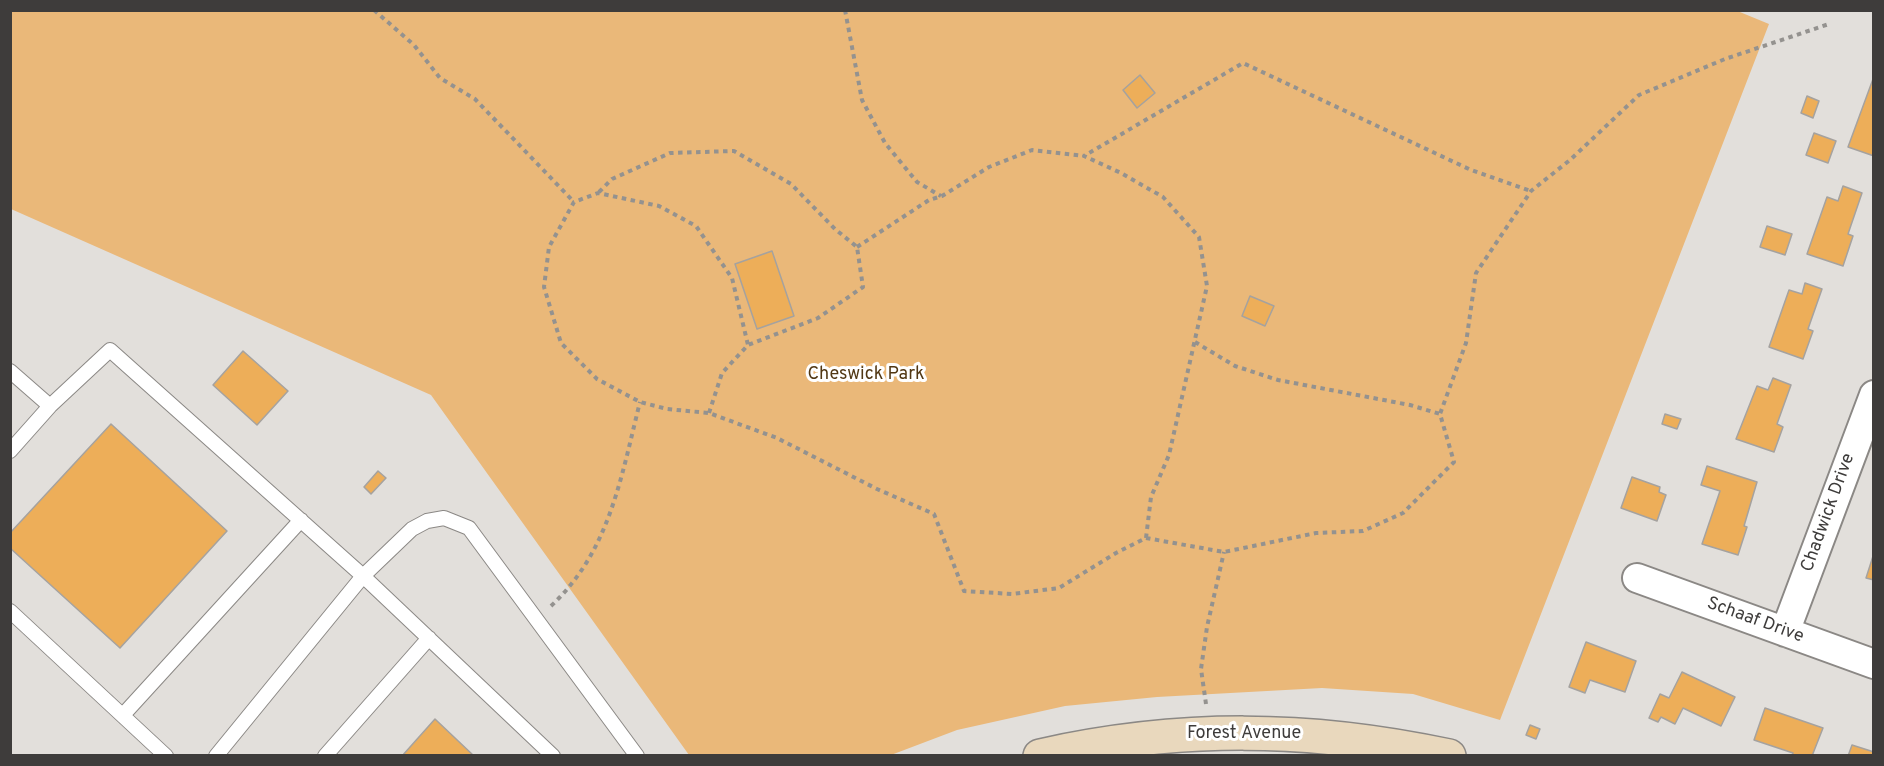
<!DOCTYPE html>
<html>
<head>
<meta charset="utf-8">
<style>
	body { margin:0 }
	#map { position:relative; width:1884px; height:766px; overflow:hidden; background:#e2dfdb; font-family:Overpass,sans-serif }
	canvas { display:block }
	.frame { position:absolute; inset:0; border:12px solid #3e3c3b; pointer-events:none }
</style>
</head>
<body>
<div id="map">
<canvas width="1884" height="766"></canvas>
<div class="frame"></div>
</div>
<script>
const ctx = document.querySelector('canvas').getContext('2d');
ctx.lineJoin = 'round';
function paint(path, color) { ctx.fillStyle = color; ctx.fill(path, 'evenodd'); }
function trace(path, color, width, dash) { ctx.strokeStyle = color; ctx.lineWidth = width; ctx.lineCap = dash ? 'butt' : 'round'; ctx.setLineDash(dash || []); ctx.stroke(path); }
function write(font, color, halo, rows, align = 'center') {
  ctx.font = font + ' Overpass,sans-serif'; ctx.lineWidth = 6; ctx.setLineDash([]); ctx.textBaseline = 'middle'; ctx.strokeStyle = halo; ctx.fillStyle = color; for (const [text, x, y, turn = 0] of rows) {
    ctx.save(); ctx.translate(x, y); ctx.rotate((+turn || 0) * Math.PI / 180); ctx.textAlign = isNaN(turn) ? turn : align; if (halo) ctx.strokeText(text, 0, 0); ctx.fillText(text, 0, 0); ctx.restore();
  }
}
const green = new Path2D(`
	M 1735,10 L 1769,24 L 1500,720 L 1413,694 L 1322,688 L 1157,697 L 1065,706 L 957,730 L 891,755 L 689,755 L 431,395 L 11,209 L 11,11 Z`);
const building = new Path2D(`
	M 1140,75 L 1155,93 L 1137,108 L 1123,90 Z
	M 1873,79 L 1874,79 L 1874,156 L 1848,147 Z
	M 1807,96 L 1819,101 L 1813,118 L 1801,113 Z
	M 1814,133 L 1836,141 L 1828,163 L 1806,155 Z
	M 1843,186 L 1862,193 L 1848,234 L 1853,236 L 1843,266 L 1807,254 L 1827,197 L 1838,201 Z
	M 1767,226 L 1792,234 L 1785,255 L 1760,247 Z
	M 772,251 L 794,316 L 757,329 L 735,264 Z
	M 1805,283 L 1822,289 L 1808,329 L 1813,331 L 1803,359 L 1769,347 L 1789,290 L 1802,294 Z
	M 1250,296 L 1274,306 L 1265,326 L 1242,316 Z
	M 243,351 L 288,391 L 257,425 L 213,385 Z
	M 1773,378 L 1791,385 L 1777,424 L 1783,427 L 1774,452 L 1736,439 L 1757,386 L 1768,390 Z
	M 1665,414 L 1681,419 L 1677,429 L 1662,424 Z
	M 111,424 L 227,531 L 120,648 L 10,548 L 10,533 Z
	M 1707,466 L 1757,482 L 1744,526 L 1747,527 L 1738,555 L 1702,544 L 1720,491 L 1701,485 Z
	M 378,471 L 386,478 L 371,494 L 364,487 Z
	M 1632,477 L 1660,487 L 1659,492 L 1666,495 L 1657,521 L 1621,508 Z
	M 1874,553 L 1874,580 L 1866,578 Z
	M 1586,642 L 1636,661 L 1625,692 L 1590,680 L 1585,693 L 1569,687 Z
	M 1682,672 L 1735,697 L 1721,726 L 1683,708 L 1675,724 L 1661,717 L 1658,722 L 1649,718 L 1660,694 L 1669,698 Z
	M 1765,708 L 1823,728 L 1812,756 L 1792,756 L 1793,753 L 1754,740 Z
	M 435,719 L 474,756 L 402,756 Z
	M 1530,725 L 1540,729 L 1536,739 L 1526,735 Z
	M 1852,745 L 1874,752 L 1874,756 L 1848,756 Z`);
const path = new Path2D(`
	M 374,10 L 414,45 L 440,78 L 475,99 L 574,202
	M 845,10 L 862,100 L 885,143 L 917,182 L 941,196
	M 599,192 L 612,179 L 670,153 L 734,151 L 791,184 L 835,229 L 857,247 L 863,287 L 818,318 L 748,345
	M 857,247 L 929,200 L 942,196 L 989,167 L 1032,150 L 1084,156
	M 1195,342 L 1235,366 L 1278,380 L 1410,405 L 1440,414
	M 709,413 L 722,373 L 748,345 L 732,278 L 696,226 L 659,206 L 598,193 L 574,202 L 549,247 L 544,287 L 561,343 L 597,379 L 640,402 L 667,409 L 709,413 L 777,438 L 877,489 L 934,514 L 964,591 L 1012,594 L 1059,588 L 1116,553 L 1146,538 L 1224,552 L 1316,533 L 1363,531 L 1403,513 L 1454,462 L 1440,414 L 1466,343 L 1476,273 L 1531,191 L 1570,160 L 1639,95 L 1725,59 L 1829,24
	M 1146,538 L 1151,497 L 1169,455 L 1207,286 L 1199,237 L 1163,197 L 1121,173 L 1084,156 L 1243,63 L 1471,170 L 1531,191
	M 551,606 C 610,551 621,477 640,402
	M 1206,704 L 1201,669 L 1207,627 L 1224,552`);
const service = new Path2D(`
	M 10,371 L 50,406 L 110,350 L 363,576 L 553,756
	M 10,451 L 50,406
	M 10,611 L 166,756
	M 123,715 L 301,520
	M 216,756 L 363,576 L 412,529 L 427,521 L 444,518 L 469,528 L 637,756
	M 325,756 L 429,638`);
const minor = new Path2D(`
	M 1637,578 L 1874,664
	M 1785,632 L 1874,395`);
const secondary = new Path2D(`
	M 1040,756 C 1179,725 1309,726 1449,756`);
const parkNames = [
	["Cheswick Park",866,375]
];
const streetNames = [
	["Chadwick Drive",1829,513,-70],
	["Schaaf Drive",1755,621,20],
	["Forest Avenue",1244,734]
];
paint(green, '#eab879');
paint(building, '#edae59');
trace(building, '#a5a29f', 1.5);
trace(service, '#8b8885', 16);
trace(minor, '#8b8885', 32);
trace(secondary, '#8b8885', 36);
trace(path, '#94928f', 4, [4.5, 4.5]);
trace(service, '#fff', 14);
trace(minor, '#fff', 28);
trace(secondary, '#e9d8bd', 33);
write('18px', '#513713', '#fff', parkNames);
write('18px', '#3e3c3b', '#fff', streetNames);
</script>
</body>
</html>
